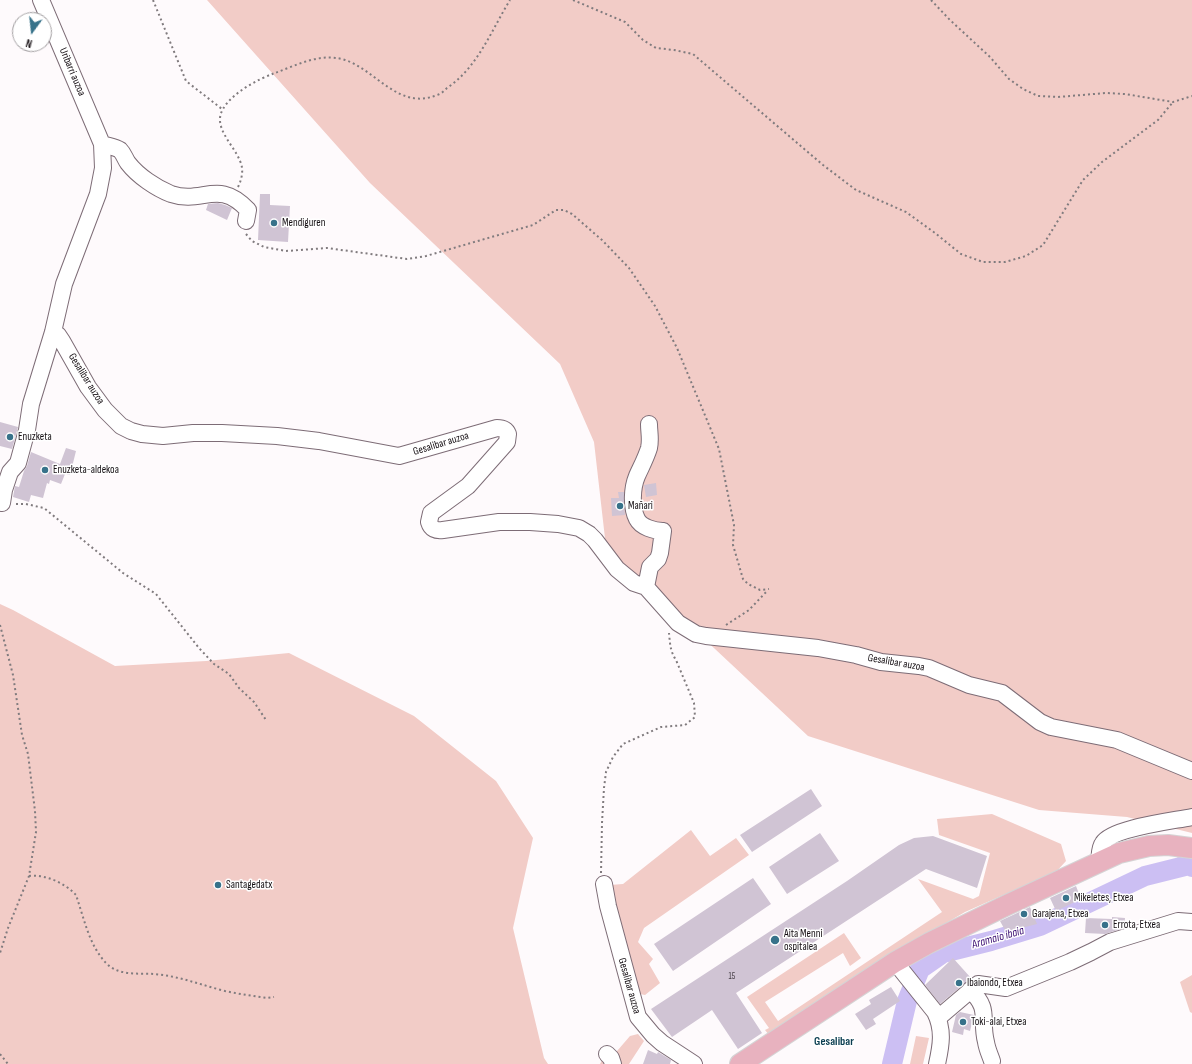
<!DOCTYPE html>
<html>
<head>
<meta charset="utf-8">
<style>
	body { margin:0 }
	#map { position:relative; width:1192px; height:1064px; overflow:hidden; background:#fefafc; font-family:"Sofia Sans Condensed",sans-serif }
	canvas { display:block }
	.north { position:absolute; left:12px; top:12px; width:40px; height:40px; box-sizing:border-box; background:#fff; border:1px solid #a29fa1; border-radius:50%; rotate:195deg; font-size:11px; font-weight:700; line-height:16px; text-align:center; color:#161014 }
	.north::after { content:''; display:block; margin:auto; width:14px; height:18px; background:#37728a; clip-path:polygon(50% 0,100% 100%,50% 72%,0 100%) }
</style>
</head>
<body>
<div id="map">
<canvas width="1192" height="1064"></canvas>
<div class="north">N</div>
</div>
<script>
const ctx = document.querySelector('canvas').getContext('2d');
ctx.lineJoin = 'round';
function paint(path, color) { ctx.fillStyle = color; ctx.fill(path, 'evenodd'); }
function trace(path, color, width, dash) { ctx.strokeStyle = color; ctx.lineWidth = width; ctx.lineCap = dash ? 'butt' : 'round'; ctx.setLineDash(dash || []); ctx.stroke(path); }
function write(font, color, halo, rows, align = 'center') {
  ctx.font = font + ' "Sofia Sans Condensed",sans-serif'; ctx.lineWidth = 3; ctx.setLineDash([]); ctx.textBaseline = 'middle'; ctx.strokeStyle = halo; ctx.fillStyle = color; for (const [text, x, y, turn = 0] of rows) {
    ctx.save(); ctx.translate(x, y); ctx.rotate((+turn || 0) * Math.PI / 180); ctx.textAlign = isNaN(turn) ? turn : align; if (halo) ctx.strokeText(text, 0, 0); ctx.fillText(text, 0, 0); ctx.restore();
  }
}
const green = new Path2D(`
	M 207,0 L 1192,0 L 1192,833 L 1127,817 L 1039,810 L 808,736 L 606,547 L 594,442 L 560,364 L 370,183 Z
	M 0,604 L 13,610 L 115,666 L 206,661 L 289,653 L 414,716 L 496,781 L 533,838 L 513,928 L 544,1058 L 548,1064 L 0,1064 Z
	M 992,814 L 1061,844 L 1066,861 L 1055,873 L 1010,892 L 965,912 L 876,964 L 769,1035 L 765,1030 L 769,1028 L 747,997 L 844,933 L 861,958 L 850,966 L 843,953 L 765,1002 L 778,1021 L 942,912 L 918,879 L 973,899 L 979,896 L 990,853 L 939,835 L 937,819 Z
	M 691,830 L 710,856 L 736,838 L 749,855 L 644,928 L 638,942 L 653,959 L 649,964 L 660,983 L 645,995 L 635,993 L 610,885 L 623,884 Z
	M 1176,856 L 1192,858 L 1192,874 Z
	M 1192,975 L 1192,1013 L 1190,1012 L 1180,982 Z
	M 638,1034 L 644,1041 L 629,1064 L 600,1064 L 603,1058 L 611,1058 L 630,1036 Z
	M 916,1036 L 929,1038 L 923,1064 L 910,1064 Z`);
const river = new Path2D(`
	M 892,1064 L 907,1001 L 920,969 L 943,953 L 991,941 L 1040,926 L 1145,876 L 1189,865 L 1192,867`);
const building = new Path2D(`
	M 260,194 L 270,194 L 270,205 L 290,206 L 288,242 L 258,240 Z
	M 218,203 L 225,205 L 232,208 L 227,220 L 206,210 L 208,204 Z
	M 0,422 L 18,427 L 12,449 L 0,446 Z
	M 66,448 L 76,451 L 70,475 L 65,474 L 61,484 L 50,480 L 49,484 L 47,483 L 43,498 L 31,495 L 29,502 L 13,497 L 15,486 L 19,487 L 24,471 L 27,466 L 31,452 L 60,464 Z
	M 656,483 L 657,495 L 646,497 L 644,485 Z
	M 618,492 L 624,492 L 624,504 L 625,515 L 612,516 L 611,498 L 619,498 Z
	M 811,789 L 822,806 L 752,852 L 740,835 Z
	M 820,833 L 839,861 L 787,894 L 769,867 Z
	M 933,836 L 987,856 L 977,888 L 926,869 L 736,993 L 762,1033 L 738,1049 L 712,1010 L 672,1037 L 651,1009 L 847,881 L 899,845 L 914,838 Z
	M 753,878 L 771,904 L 673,971 L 654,944 Z
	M 1076,886 L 1081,899 L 1056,911 L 1050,898 Z
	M 1030,907 L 1037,924 L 1006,932 L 1000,921 Z
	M 1112,917 L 1125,918 L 1124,928 L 1105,934 L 1085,933 L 1086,918 L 1112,919 Z
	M 953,958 L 971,978 L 940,1004 L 925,985 Z
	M 891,987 L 900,1001 L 873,1019 L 876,1024 L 866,1030 L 855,1014 L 871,1004 L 869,1000 Z
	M 960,1012 L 974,1015 L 970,1031 L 964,1029 L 963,1035 L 952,1032 L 956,1015 Z
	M 648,1050 L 657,1054 L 658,1052 L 671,1060 L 670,1064 L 643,1064 Z`);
const path = new Path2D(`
	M 153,0 L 186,81 L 222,109
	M 573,0 L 625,22 L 643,40 L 656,48 L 674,50 L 693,54 L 823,165 L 856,190 L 906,212 L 935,233 L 961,254 L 983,262 L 1005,262 L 1026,256 L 1043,245 L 1083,180 L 1102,162 L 1158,120 L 1173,102
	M 931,0 L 950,20 L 990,57 L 1009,79 L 1023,89 L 1038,96 L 1058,97 L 1106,93 L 1125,94 L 1173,102 L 1192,96
	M 238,187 C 242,179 244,169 240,161 C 234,145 212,127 223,109 C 232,93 258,79 275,73 C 297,65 321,52 345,60 C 376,70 399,111 437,95 C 441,94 444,91 447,88 C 478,67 491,31 510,0
	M 246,234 L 252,241 L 264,247 L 286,251 L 327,248 L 407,259 L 426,256 L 533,225 L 556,210 L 564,210 L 572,214 L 602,240 L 629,268 L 655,306 L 677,348 L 719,449 L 734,525 L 733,545 L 743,579 L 748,584 L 760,590 L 769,589
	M 16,504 L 26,504 L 44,508 L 123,573 L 156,594 L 199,648 L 214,664 L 229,674 L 239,688 L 254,702 L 266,720
	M 0,625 L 13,675 L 22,735 L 28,754 L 35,811 L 36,832 L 29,876 L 8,928 L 0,953
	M 726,625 L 749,610 L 768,590
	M 601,873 L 602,823 L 604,788 L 606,772 L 613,757 L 623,744 L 661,727 L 685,725 L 695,717 L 694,703 L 676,660 C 670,651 670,643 669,633
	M 29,876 C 45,874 65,883 76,895 C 84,918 89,946 107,964 C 120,976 138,973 154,974 C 179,976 201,985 225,991 C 239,994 253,996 267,998 L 274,997
	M 0,1054 L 8,1064`);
const minor = new Path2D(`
	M 102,144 C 108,146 115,147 120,150 C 124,154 125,159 128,163 C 138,176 156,188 171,194 C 203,205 218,178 248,210 L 246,221
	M 53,332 L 58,335 L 62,341 L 88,387 L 105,410 L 121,426 L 131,431 L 142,434 L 163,436 L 193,433 L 222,433 L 277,436 L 319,441 L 399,456 L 497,428 C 503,428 506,429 508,434 L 507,442 L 468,486 L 431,513 L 429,522 C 431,529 436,531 443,530 L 499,522 L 530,522 L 558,524 L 579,528 L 589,534 L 595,540 L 617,569 L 634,583 L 646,587 L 678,623 L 696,634 L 706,636 L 818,648 L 856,655 L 881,662 L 919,666 L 929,668 L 969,685 L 1002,693 L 1040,722 L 1051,727 L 1117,740 L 1192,771
	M 2,503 L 4,490 L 10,472 L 18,463 L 27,430 L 31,404 L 53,332 L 64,284 L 98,194 L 103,168 L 102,144 L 41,0
	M 646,587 L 650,567 L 658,559 L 660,553 L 663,531 C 654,531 641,527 637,519 C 631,507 632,488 637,476 C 641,467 646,458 649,448 C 651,440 649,432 649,424
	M 1099,862 C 1100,856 1099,848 1103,843 C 1112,828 1173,821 1192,817
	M 604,884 L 608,906 L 638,1017 L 653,1035 L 662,1043 L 694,1064
	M 895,962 L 935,1012 C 944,1030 941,1046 937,1064
	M 970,990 C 991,1009 980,1019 986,1042 C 987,1049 990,1055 992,1061
	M 938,1018 L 978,984 L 1006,988 L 1070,962 L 1091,952 L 1110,942 L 1178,921 L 1192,922
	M 607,1054 L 611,1058 L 613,1064`);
const major = new Path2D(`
	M 740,1064 L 895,962 L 929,943 L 1007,905 L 1119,853 L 1149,846 L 1168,845 L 1192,848`);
const markers = [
	[274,223,4,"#37728a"],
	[10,437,4,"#37728a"],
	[45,470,4,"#37728a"],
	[620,506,4,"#37728a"],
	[218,885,4,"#37728a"],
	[1066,898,4,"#37728a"],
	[1024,914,4,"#37728a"],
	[1105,925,4,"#37728a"],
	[775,940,5,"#37728a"],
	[959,983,4,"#37728a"],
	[963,1022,4,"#37728a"]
];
const numberNames = [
	["15",732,977]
];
const streetNames = [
	["Uribarri auzoa",72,72,67],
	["Gesalibar auzoa",86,379,58],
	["Gesalibar auzoa",441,444,-17],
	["Gesalibar auzoa",896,663,10],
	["Gesalibar auzoa",629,986,74]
];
const poiNames = [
	["Mendiguren",282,223],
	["Enuzketa",18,437],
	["Enuzketa-aldekoa",53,470],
	["Mañari",628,506],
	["Santagedatx",226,885],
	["Mikeletes, Etxea",1074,898],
	["Garajena, Etxea",1032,914],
	["Errota, Etxea",1113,925],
	["Aita Menni",784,934],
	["ospitalea",784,947],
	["Ibaiondo, Etxea",967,983],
	["Toki-alai, Etxea",971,1022]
];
const waterNames = [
	["Aramaio ibaia",998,938,-16]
];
const neighbourhoodNames = [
	["Gesalibar",834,1042]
];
paint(green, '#f2ccc7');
trace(river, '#ccbff3', 20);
paint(building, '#d0c4d4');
trace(minor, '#7d6c76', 18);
trace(major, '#d5d4d5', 22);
trace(path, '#807b7e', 2, [2, 3]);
trace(minor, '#fff', 16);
trace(major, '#e8b2bf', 20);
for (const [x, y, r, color] of markers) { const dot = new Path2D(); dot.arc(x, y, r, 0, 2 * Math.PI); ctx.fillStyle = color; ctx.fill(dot); trace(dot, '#fff', 1.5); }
write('9px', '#443d44', null, numberNames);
write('11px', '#161014', '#fff', streetNames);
write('11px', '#161014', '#fff', poiNames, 'left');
write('italic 12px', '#3b0e72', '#fff', waterNames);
write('bold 12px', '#0a3d50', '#fff', neighbourhoodNames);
</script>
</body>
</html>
